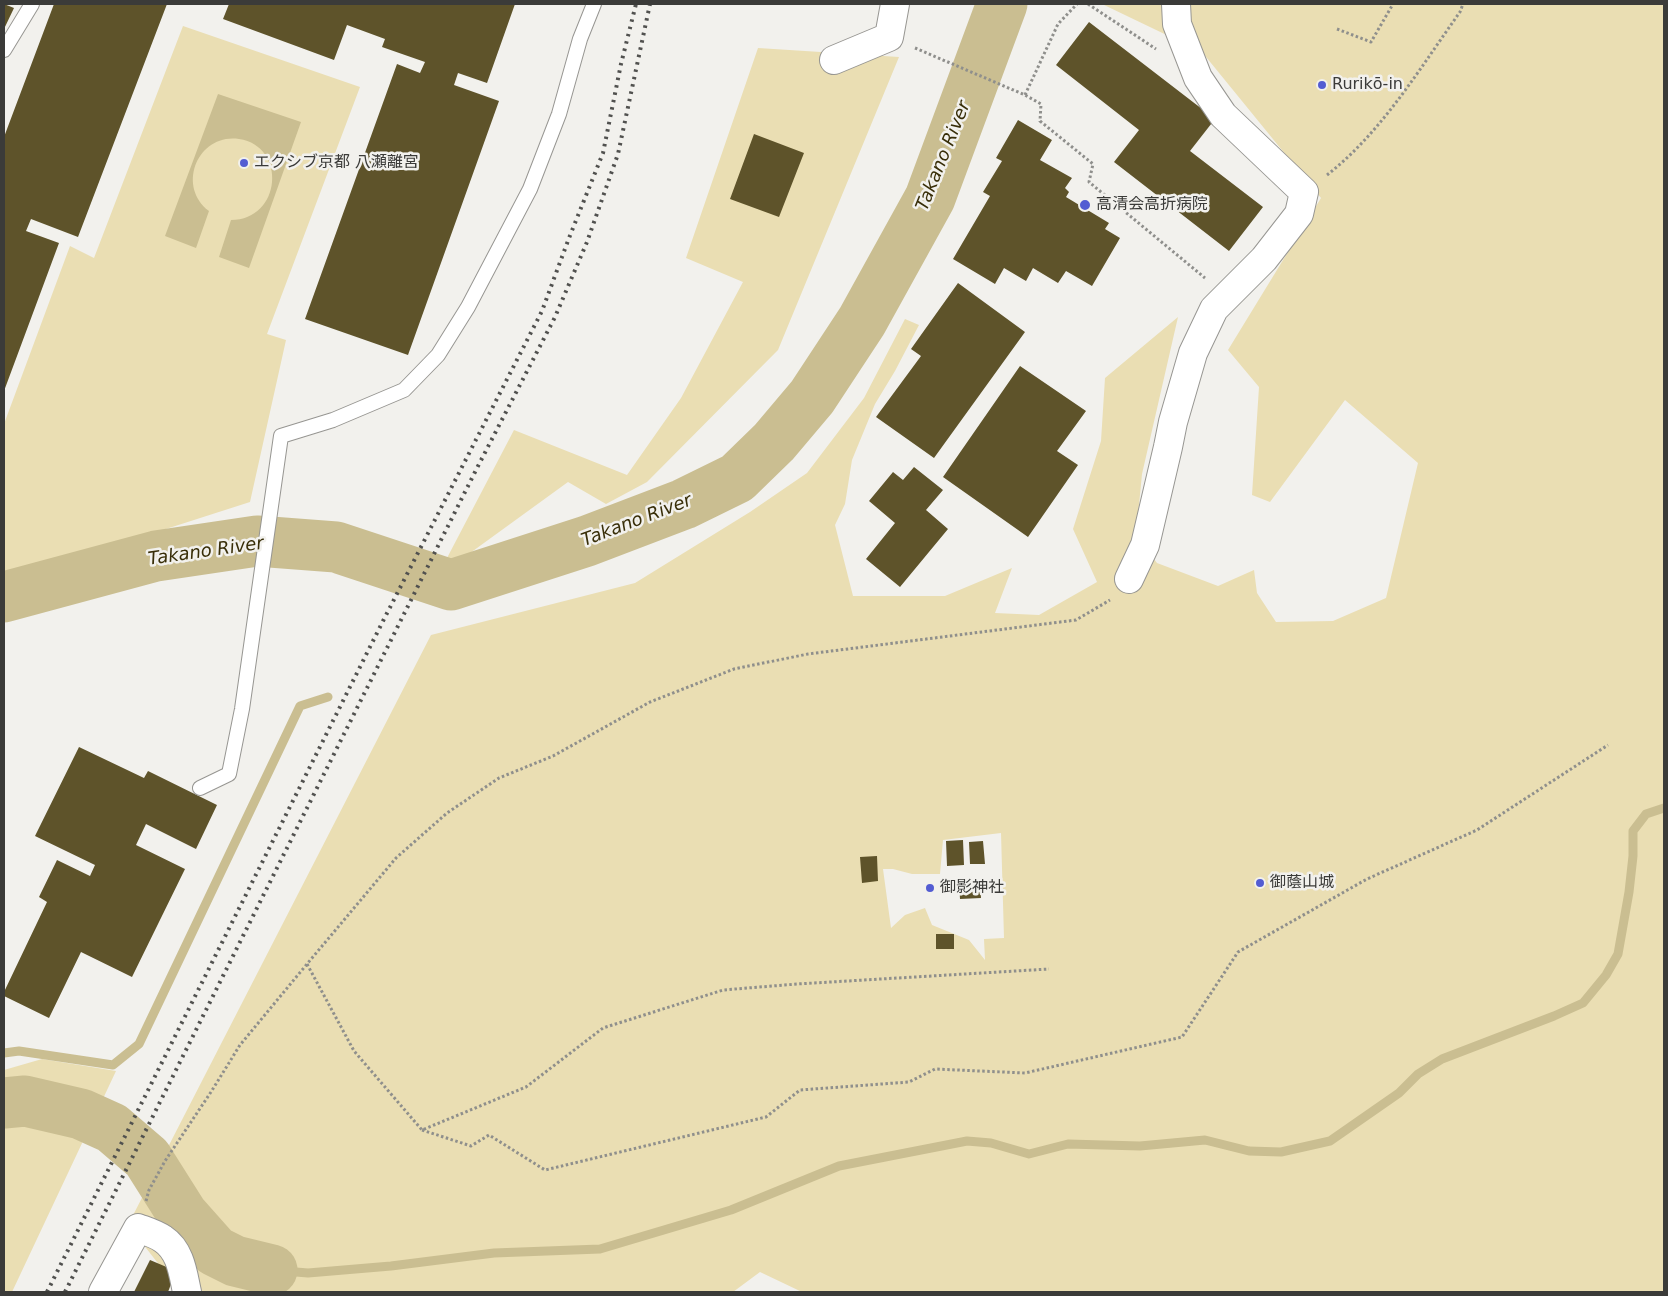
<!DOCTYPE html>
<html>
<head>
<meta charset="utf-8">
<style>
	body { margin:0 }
	#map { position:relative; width:1668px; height:1296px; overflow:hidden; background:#f2f1ed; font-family:"DejaVu Sans",sans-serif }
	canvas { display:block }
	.frame { position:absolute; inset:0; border:5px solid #3b3b39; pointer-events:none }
</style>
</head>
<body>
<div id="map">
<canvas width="1668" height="1296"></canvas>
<div class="frame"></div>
</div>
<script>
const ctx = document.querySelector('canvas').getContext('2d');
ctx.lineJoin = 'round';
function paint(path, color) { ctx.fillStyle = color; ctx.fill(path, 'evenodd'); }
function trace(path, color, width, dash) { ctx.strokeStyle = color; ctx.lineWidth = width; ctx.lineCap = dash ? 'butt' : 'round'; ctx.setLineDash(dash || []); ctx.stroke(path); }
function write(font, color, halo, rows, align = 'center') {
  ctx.font = font + ' "DejaVu Sans","Noto Sans JP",sans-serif'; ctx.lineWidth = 5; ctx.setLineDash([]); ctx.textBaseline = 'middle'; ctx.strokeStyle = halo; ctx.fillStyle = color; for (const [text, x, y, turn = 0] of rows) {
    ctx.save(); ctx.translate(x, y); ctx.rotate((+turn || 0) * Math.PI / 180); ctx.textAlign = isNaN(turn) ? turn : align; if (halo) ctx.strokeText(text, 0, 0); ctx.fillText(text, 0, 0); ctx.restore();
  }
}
const green = new Path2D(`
	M 1102,4 L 1664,4 L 1664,1292 L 802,1292 L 760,1272 L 733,1292 L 186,1292 L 164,1271 L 128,1225 L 431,635 L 635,583 L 750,512 L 807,473 L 864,398 L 905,319 L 919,325 L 895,371 L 875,404 L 852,460 L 845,504 L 835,525 L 853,596 L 945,596 L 1012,568 L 995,613 L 1039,615 L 1097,582 L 1073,529 L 1101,441 L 1105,378 L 1178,317 L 1142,474 L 1136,536 L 1157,563 L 1218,586 L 1254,570 L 1257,593 L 1276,622 L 1333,621 L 1386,598 L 1418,463 L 1345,400 L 1270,502 L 1252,495 L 1259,387 L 1228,350 L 1321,198 L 1202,52 ZM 1001,833 L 1004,938 L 984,939 L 985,960 L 969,940 L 932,925 L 925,908 L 905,915 L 891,928 L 883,869 L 893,869 L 912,874 L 940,874 L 943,840 Z
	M 183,26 L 360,87 L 267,334 L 286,340 L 250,502 L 4,581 L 4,424 L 70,246 L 94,258 Z
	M 758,48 L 899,57 L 778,350 L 647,482 L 606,504 L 568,482 L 455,564 L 447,558 L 514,430 L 627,475 L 681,398 L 743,282 L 686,258 Z
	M 42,1059 L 116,1071 L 12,1292 L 4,1292 L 4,1070 Z`);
const water = new Path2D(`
	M 218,94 L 301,122 L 249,268 L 219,257 L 231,220 C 282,220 287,146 239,139 C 198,133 176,186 209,211 L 196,248 L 165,236 Z`);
const stream = new Path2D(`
	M 4,1053 L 19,1051 L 113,1065 L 139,1044 L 300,706 L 328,697
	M 272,1270 L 308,1273 L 391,1266 L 494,1253 L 600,1249 L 731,1210 L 839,1166 L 967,1141 L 991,1143 L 1029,1154 L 1068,1144 L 1140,1146 L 1205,1140 L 1249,1151 L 1281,1152 L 1330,1141 L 1399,1093 L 1418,1074 L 1442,1059 L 1554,1016 L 1583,1003 L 1606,975 L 1618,954 L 1629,892 L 1633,856 L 1633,831 L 1646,814 L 1664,808`);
const river = new Path2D(`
	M 4,597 L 156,556 L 257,541 L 336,547 L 451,585 L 587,541 L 684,504 L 737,478 L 774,442 L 812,397 L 862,321 L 930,198 L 1002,4
	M 4,1103 L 25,1101 L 81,1114 L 112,1128 L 147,1158 L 183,1215 L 215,1251 L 235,1261 L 272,1270`);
const building = new Path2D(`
	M 4,4 L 14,8 L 4,29 Z
	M 54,4 L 167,4 L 78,237 L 31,219 L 26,231 L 59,243 L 4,391 L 4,137 Z
	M 229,4 L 515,4 L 487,83 L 458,73 L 454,85 L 499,101 L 408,355 L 305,319 L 397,64 L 420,73 L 425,62 L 382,47 L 385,39 L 347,25 L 334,60 L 223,19 Z
	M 1089,22 L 1215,119 L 1190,151 L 1263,207 L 1229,251 L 1114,162 L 1139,130 L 1056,65 Z
	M 1018,120 L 1052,140 L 1040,160 L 1072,178 L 1065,188 L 1069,192 L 1066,197 L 1109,223 L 1105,229 L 1120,238 L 1092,286 L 1066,271 L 1058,283 L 1033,268 L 1026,281 L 1004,268 L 995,284 L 953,259 L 990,196 L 983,192 L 1002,161 L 996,158 Z
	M 754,134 L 804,153 L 779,217 L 730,199 Z
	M 958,283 L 1025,332 L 934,458 L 876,417 L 921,356 L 911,349 Z
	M 1020,366 L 1086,411 L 1057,451 L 1078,465 L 1028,537 L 943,477 Z
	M 914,467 L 943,490 L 926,510 L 948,529 L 900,587 L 866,559 L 895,523 L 869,501 L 893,472 L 903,480 Z
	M 79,747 L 144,778 L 148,771 L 217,805 L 196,849 L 146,824 L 136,845 L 185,869 L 132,977 L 81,952 L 49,1018 L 4,996 L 4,992 L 47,902 L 39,897 L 57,860 L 90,876 L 95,865 L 35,836 Z
	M 963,840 L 964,865 L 947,866 L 946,841 Z
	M 983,841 L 985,864 L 970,864 L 969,842 Z
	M 877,856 L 878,881 L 862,883 L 860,857 Z
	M 980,882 L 981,898 L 960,899 L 959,883 Z
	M 936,934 L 954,934 L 954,949 L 936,949 Z
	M 150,1260 L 176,1271 L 168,1292 L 134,1292 Z`);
const path = new Path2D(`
	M 1088,4 L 1156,49
	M 1337,29 L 1371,42 L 1393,4
	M 915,48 L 1025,95 L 1041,104 L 1040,121 L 1093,164 L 1089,182 L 1205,278
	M 1025,95 L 1058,24 L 1077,4
	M 1327,175 C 1382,132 1420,68 1460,12 L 1463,4
	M 307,964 L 354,1051 L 422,1130 L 526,1087 L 603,1028 L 723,990 L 797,984 L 1049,969
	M 422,1130 L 471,1146 L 489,1135 L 545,1170 L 766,1117 L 800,1090 L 909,1082 L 935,1069 L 1025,1073 L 1182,1037 L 1238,952 L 1367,879 L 1477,830 L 1608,745
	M 146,1201 L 149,1190 L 165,1161 L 211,1092 L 240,1045 L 307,964 L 396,858 L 447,813 L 499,778 L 553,756 L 650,702 L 734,669 L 808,654 L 1076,620 L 1110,600`);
const lane = new Path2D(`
	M 4,50 L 32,4
	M 200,788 L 229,774 L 242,709 L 281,436 L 333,420 L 404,390 L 438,355 L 468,307 L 530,189 L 559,114 L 580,39 L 594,4`);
const street = new Path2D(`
	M 834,60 L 889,37 L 895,4
	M 1129,579 L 1145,545 L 1168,447 L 1173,422 L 1193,353 L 1214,309 L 1264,259 L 1299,214 L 1304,192 L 1223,115 L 1198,78 L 1177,24 L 1176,4
	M 103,1292 L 138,1228 C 146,1231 156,1234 163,1239 C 181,1251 183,1274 187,1292`);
const rail = new Path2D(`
	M 47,1292 L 383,621 L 542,311 L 569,238 L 603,153 L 621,64 L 636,4
	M 65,1292 L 476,470 L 555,317 L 587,242 L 618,154 L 650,4`);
const markers = [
	[1322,85,5,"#535cd2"],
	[244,163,5,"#535cd2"],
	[1085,205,6,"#535cd2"],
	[1260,883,5,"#535cd2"],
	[930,888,5,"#535cd2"]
];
const poiNames = [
	["Rurikō-in",1332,85],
	["エクシブ京都 八瀬離宮",254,163],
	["高清会高折病院",1096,205],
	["御蔭山城",1270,883],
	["御影神社",940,888]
];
const waterNames = [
	["Takano River",944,156,-68],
	["Takano River",637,521,-21],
	["Takano River",206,552,-8]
];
paint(green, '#eadeb3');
paint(water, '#cabe91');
trace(stream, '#cabe91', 9);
trace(river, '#cabe91', 51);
paint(building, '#5e532a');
trace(lane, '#979692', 16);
trace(street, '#979692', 30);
trace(path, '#8f8f8c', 3, [2.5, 2.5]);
trace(lane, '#fff', 14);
trace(street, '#fff', 28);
trace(rail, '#51514f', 4, [2.5, 5]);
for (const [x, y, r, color] of markers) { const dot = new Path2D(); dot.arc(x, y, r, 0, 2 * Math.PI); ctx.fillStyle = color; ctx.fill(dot); trace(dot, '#f2f1ed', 2); }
write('16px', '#3b3b39', '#f2f1ed', poiNames, 'left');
write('italic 18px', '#382e08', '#f2f1ed', waterNames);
</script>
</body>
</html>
